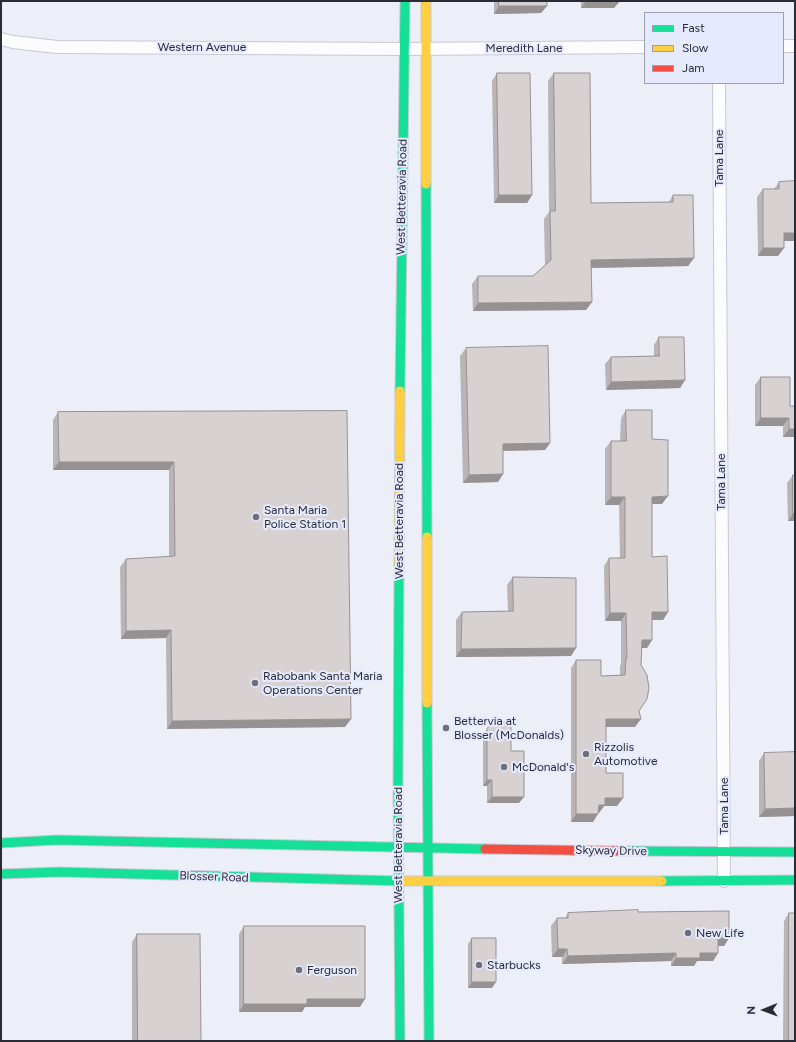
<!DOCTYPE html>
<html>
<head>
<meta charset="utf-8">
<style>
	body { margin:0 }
	#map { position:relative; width:796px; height:1042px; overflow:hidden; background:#eceef8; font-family:Figtree,sans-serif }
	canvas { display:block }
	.frame { position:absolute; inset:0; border:2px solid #292b37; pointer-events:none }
	.legend { position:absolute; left:644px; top:12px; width:140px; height:72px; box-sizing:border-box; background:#e6eafe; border:1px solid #9a9eae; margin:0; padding:5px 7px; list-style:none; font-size:12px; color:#292b37 }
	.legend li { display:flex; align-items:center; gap:8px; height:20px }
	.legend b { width:20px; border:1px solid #9a9eae }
	.north { position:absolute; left:744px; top:990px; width:40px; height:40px; -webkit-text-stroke:3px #e6eafe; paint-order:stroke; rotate:269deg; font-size:11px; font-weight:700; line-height:16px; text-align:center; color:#292b37 }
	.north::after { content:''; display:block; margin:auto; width:14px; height:18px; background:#292b37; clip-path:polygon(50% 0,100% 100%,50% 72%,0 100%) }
</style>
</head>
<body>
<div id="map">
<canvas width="796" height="1042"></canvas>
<div class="frame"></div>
<ul class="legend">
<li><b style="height:5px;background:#16e098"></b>Fast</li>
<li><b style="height:5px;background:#ffcf43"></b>Slow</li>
<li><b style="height:5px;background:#f24e42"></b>Jam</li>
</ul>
<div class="north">N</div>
</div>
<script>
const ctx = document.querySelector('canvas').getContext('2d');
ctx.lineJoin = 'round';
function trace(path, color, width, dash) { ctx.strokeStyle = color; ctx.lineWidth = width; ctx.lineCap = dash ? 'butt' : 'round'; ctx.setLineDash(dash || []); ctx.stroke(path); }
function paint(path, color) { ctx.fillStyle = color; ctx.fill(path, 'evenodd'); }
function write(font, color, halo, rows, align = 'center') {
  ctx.font = font + ' Figtree,sans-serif'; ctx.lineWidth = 4; ctx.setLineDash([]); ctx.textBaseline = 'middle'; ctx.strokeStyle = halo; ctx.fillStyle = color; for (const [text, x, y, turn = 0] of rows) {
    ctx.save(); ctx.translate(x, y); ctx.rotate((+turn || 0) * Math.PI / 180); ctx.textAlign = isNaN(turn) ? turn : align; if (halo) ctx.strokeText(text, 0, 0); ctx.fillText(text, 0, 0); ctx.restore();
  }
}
const street = new Path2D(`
	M 1,39 L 13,42 L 57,47 L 404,49 L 645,47
	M 783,46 L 795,46
	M 719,83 L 724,881`);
const fast = new Path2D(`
	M 426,184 L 427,537
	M 400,391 L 405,1
	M 399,565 L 398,781 L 400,1041
	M 427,703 L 429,1041
	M 1,843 L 57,840 L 485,849
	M 623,851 L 795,852
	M 1,874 L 59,872 L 401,881
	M 662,881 L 795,880`);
const slow = new Path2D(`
	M 426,1 L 426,184
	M 427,537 L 427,703
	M 399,565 L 400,391
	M 401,881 L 662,881`);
const jam = new Path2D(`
	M 485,849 L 623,851`);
const wall = new Path2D(`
	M 494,1 L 547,1 L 547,6 L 541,13 L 494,14 Z
	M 581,1 L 620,1 L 614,8 L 581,8 Z
	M 497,73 L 532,195 L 527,203 L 494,203 L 492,81 Z
	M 554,73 L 591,203 L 669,202 L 673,195 L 694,258 L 688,266 L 591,268 L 592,302 L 586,310 L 473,311 L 472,284 L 478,276 L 533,276 L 545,265 L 544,219 L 549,212 L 548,81 Z
	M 779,182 L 784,241 L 778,256 L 758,256 L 757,197 L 763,189 L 774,189 Z
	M 659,337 L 685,380 L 680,388 L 606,390 L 605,364 L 611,357 L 654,356 L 654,345 Z
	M 466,348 L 550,443 L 545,450 L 503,451 L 503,474 L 498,482 L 463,483 L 460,356 Z
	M 761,377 L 790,406 L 795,406 L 795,437 L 783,437 L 783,426 L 755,426 L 755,385 Z
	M 626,410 L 652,439 L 662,504 L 652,504 L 652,557 L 668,612 L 663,620 L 652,620 L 652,640 L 647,648 L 642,648 L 639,711 L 635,727 L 606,727 L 606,773 L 623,798 L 617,806 L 604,806 L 599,813 L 598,813 L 593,822 L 571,822 L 571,668 L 576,660 L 601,676 L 620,675 L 620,666 L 621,664 L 621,621 L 605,621 L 604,566 L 609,558 L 620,558 L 619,505 L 605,505 L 605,449 L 611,441 L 620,441 L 621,418 Z
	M 347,411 L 345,727 L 167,729 L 166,638 L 121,639 L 120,567 L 126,559 L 169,557 L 169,470 L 53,470 L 53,420 L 58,412 Z
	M 793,475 L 795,475 L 795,521 L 788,521 L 787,483 Z
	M 513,577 L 576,648 L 571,656 L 456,657 L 456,620 L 462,612 L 508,611 L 507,585 Z
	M 487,729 L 511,751 L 519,803 L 487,803 L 487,786 L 483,786 L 483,735 Z
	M 764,753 L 795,816 L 759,817 L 759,761 Z
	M 638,912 L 729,938 L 724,946 L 718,946 L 718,953 L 713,961 L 697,961 L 694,966 L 671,966 L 671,961 L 562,964 L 562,957 L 552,957 L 551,926 L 557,918 L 565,918 L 568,913 Z
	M 789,913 L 795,1041 L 783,1041 L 784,921 Z
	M 244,926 L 360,1007 L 305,1007 L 302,1012 L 239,1012 L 239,934 Z
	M 137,934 L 201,1041 L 132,1041 L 132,942 Z
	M 472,938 L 492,988 L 468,988 L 468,944 Z`);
const shadedWall = new Path2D(`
	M 586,1 L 620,1 L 614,8 L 581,8 Z
	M 499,6 L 547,6 L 541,13 L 494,14 Z
	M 499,195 L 532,195 L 527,203 L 494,203 Z
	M 784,233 L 795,233 L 795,241 L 778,241 Z
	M 763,248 L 784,248 L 778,256 L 758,256 Z
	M 694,258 L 688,266 L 586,268 L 591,260 Z
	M 592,302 L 586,310 L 473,311 L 478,303 Z
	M 685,380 L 680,388 L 606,390 L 611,382 Z
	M 761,418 L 789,418 L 783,426 L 755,426 Z
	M 789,429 L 795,429 L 795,437 L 783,437 Z
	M 550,443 L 545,450 L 497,451 L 503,444 Z
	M 59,462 L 174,462 L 169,470 L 53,470 Z
	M 503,474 L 498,482 L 463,483 L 469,475 Z
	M 668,496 L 662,504 L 647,504 L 652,497 Z
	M 611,497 L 625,497 L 619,505 L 605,505 Z
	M 795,513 L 795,521 L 788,521 L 793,514 Z
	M 652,612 L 668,612 L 663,620 L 646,620 Z
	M 610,613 L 626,613 L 621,621 L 605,621 Z
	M 171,630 L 166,638 L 121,639 L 126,631 Z
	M 642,640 L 652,640 L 647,648 L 636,648 Z
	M 576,648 L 571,656 L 456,657 L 461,649 Z
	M 351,719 L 345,727 L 167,729 L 172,721 Z
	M 606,719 L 641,719 L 635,727 L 601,727 Z
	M 487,780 L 492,780 L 487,786 L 483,786 Z
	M 492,797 L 524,797 L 519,803 L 487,803 Z
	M 605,798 L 623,798 L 617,806 L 604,806 L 599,813 L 593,813 L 599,805 Z
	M 795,808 L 795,816 L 759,817 L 765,809 Z
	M 576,814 L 598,814 L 593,822 L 571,822 Z
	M 718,938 L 729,938 L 724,946 L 713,946 Z
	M 558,949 L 567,949 L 562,957 L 552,957 Z
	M 676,953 L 671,961 L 562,964 L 568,956 Z
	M 700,953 L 718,953 L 713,961 L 697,961 L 694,966 L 671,966 L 676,958 Z
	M 472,982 L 496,982 L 492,988 L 468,988 Z
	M 307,999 L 365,999 L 360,1007 L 305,1007 L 302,1012 L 239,1012 L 244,1004 Z`);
const building = new Path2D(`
	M 499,1 L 547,1 L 547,6 L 499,6 Z
	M 497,73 L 530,73 L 532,195 L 499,195 Z
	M 554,73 L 590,73 L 591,203 L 673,202 L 673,195 L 693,195 L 694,258 L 591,260 L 592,302 L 478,303 L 478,276 L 533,276 L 551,260 L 550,211 L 555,211 Z
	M 795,181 L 795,233 L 784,233 L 784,248 L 763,248 L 763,189 L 779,189 L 779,182 Z
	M 659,337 L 684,337 L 685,380 L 611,382 L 611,357 L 659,356 Z
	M 548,346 L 550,443 L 503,444 L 503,474 L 469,475 L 466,348 Z
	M 761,377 L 790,377 L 790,406 L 795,406 L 795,429 L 789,429 L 789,418 L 761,418 Z
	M 626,410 L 652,410 L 652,439 L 668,440 L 668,496 L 652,497 L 652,557 L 667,556 L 668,612 L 652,612 L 652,640 L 642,640 L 641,665 L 647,675 L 649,688 L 647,699 L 639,711 L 641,719 L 606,719 L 606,773 L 623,773 L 623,798 L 605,798 L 605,805 L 599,805 L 598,814 L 576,814 L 576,660 L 601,660 L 601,676 L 625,675 L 626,658 L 627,658 L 626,613 L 610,613 L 609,558 L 625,558 L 625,497 L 611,497 L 611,441 L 626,441 Z
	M 347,411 L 351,719 L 172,721 L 171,630 L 126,631 L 126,559 L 175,556 L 174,462 L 59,462 L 58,412 Z
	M 793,475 L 795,475 L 795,513 L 793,514 Z
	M 513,577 L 576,578 L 576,648 L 461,649 L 462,612 L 513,611 Z
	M 493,722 L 511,722 L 511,751 L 524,751 L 524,797 L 492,797 L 492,780 L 487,780 L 487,729 Z
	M 795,752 L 795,808 L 765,809 L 764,753 Z
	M 638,910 L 638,912 L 729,911 L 729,938 L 718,938 L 718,953 L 700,953 L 700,958 L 676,958 L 676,953 L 568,956 L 567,949 L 558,949 L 557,918 L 568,918 L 568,913 Z
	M 789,913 L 795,913 L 795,1041 L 789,1041 Z
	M 244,926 L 365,926 L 365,999 L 307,999 L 307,1004 L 244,1004 Z
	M 137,934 L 200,934 L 201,1041 L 138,1041 Z
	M 472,938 L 496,938 L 496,982 L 472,982 Z`);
const markers = [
	[256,517,4,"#6d6f7b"],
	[255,683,4,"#6d6f7b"],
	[446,728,4,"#6d6f7b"],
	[586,754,4,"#6d6f7b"],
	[504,767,4,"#6d6f7b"],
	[688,933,4,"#6d6f7b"],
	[479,965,4,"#6d6f7b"],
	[299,970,4,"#6d6f7b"]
];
const streetNames = [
	["Western Avenue",202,47],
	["Meredith Lane",524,48],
	["Tama Lane",719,158,-90],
	["West Betteravia Road",402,197,-89],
	["Tama Lane",721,482,-90],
	["West Betteravia Road",399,521,-90],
	["Tama Lane",724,806,-90],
	["West Betteravia Road",398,845,-90],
	["Skyway Drive",611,851,1],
	["Blosser Road",214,877,2]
];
const poiNames = [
	["Santa Maria",264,510],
	["Police Station 1",264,524],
	["Rabobank Santa Maria",263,676],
	["Operations Center",263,690],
	["Bettervia at",454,721],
	["Blosser (McDonalds)",454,735],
	["Rizzolis",594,747],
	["Automotive",594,761],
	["McDonald's",512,767],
	["New Life",696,933],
	["Starbucks",487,965],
	["Ferguson",307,970]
];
trace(street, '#c7c9d4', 14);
trace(fast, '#c7c9d4', 11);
trace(slow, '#c7c9d4', 11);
trace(jam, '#c7c9d4', 11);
trace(street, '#fcfcfe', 12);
trace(fast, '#16e098', 9);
trace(slow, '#ffcf43', 9);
trace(jam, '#f24e42', 9);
paint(wall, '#b9b4b5');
paint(shadedWall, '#969293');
paint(building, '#d7d1d2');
trace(building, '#969293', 1);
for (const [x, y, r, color] of markers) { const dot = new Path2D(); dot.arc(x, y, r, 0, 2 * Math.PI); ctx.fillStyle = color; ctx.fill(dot); trace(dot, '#e6eafe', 1.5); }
write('12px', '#292b37', '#e6eafe', streetNames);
write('12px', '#292b37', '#e6eafe', poiNames, 'left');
</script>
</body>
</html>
